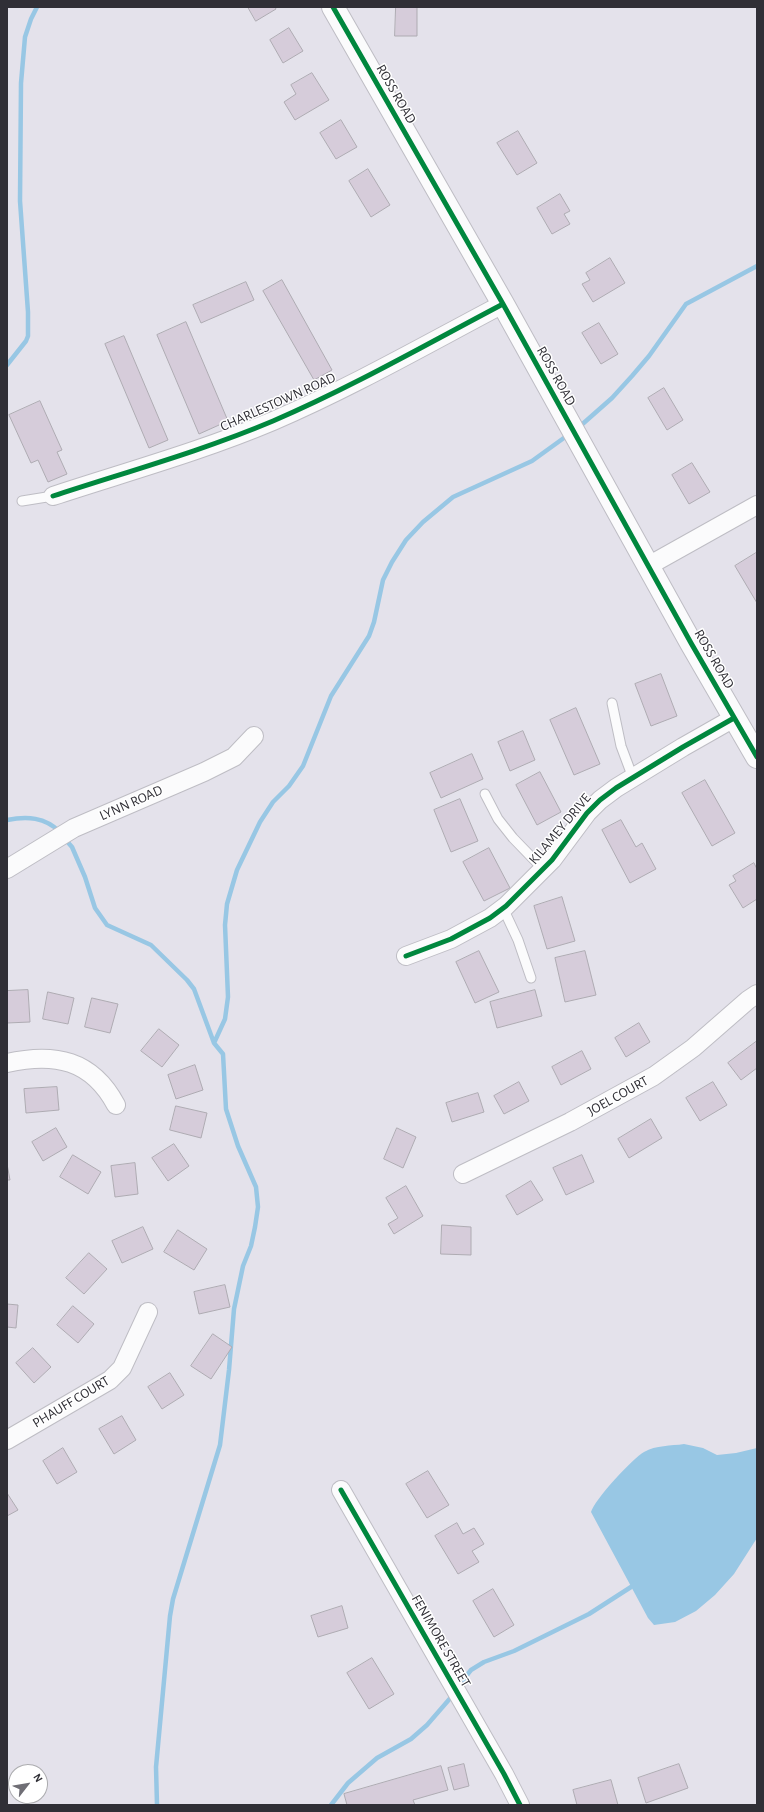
<!DOCTYPE html>
<html>
<head>
<meta charset="utf-8">
<style>
	body { margin:0 }
	#map { position:relative; width:764px; height:1812px; overflow:hidden; background:#e4e2eb; font-family:"Alegreya Sans",sans-serif }
	canvas { display:block }
	.frame { position:absolute; inset:0; border:8px solid #302f36; pointer-events:none }
	.north { position:absolute; left:8px; top:1764px; width:40px; height:40px; box-sizing:border-box; background:#fff; border:1px solid #acacaf; border-radius:50%; rotate:59deg; font-size:11px; font-weight:700; line-height:16px; text-align:center; color:#302f36 }
	.north::after { content:''; display:block; margin:auto; width:14px; height:18px; background:#6f6e75; clip-path:polygon(50% 0,100% 100%,50% 72%,0 100%) }
</style>
</head>
<body>
<div id="map">
<canvas width="764" height="1812"></canvas>
<div class="frame"></div>
<div class="north">N</div>
</div>
<script>
const ctx = document.querySelector('canvas').getContext('2d');
ctx.lineJoin = 'round';
function paint(path, color) { ctx.fillStyle = color; ctx.fill(path, 'evenodd'); }
function trace(path, color, width, dash) { ctx.strokeStyle = color; ctx.lineWidth = width; ctx.lineCap = dash ? 'butt' : 'round'; ctx.setLineDash(dash || []); ctx.stroke(path); }
function write(font, color, halo, rows, align = 'center') {
  ctx.font = font + ' "Alegreya Sans",sans-serif'; ctx.lineWidth = 3; ctx.setLineDash([]); ctx.textBaseline = 'middle'; ctx.strokeStyle = halo; ctx.fillStyle = color; for (const [text, x, y, turn = 0] of rows) {
    ctx.save(); ctx.translate(x, y); ctx.rotate((+turn || 0) * Math.PI / 180); ctx.textAlign = isNaN(turn) ? turn : align; if (halo) ctx.strokeText(text, 0, 0); ctx.fillText(text, 0, 0); ctx.restore();
  }
}
const water = new Path2D(`
	M 684,1444 L 703,1448 L 717,1455 L 736,1453 L 757,1448 L 757,1538 L 734,1574 L 715,1595 L 696,1611 L 675,1622 L 654,1625 L 648,1618 L 591,1512 C 594,1500 633,1458 644,1452 C 656,1445 671,1446 684,1444 Z`);
const stream = new Path2D(`
	M 7,365 L 26,341 L 28,336 L 28,312 L 20,201 L 21,83 L 25,37 L 31,19 L 37,7
	M 578,428 L 612,398 L 632,376 L 649,356 L 686,304 L 757,266
	M 7,820 C 27,816 45,817 60,832
	M 64,838 L 72,847 L 85,877 L 95,908 L 107,925 L 151,945 L 187,980 L 194,989 L 214,1043 L 223,1054 L 226,1109 L 238,1146 L 256,1187 L 258,1207 L 255,1227 L 251,1246 L 243,1266 L 234,1309 L 229,1370 L 220,1445 L 173,1599 L 170,1616 L 156,1767 L 157,1805
	M 214,1043 L 225,1019 L 228,997 L 225,925 L 227,904 L 237,870 L 260,822 L 273,802 L 289,786 L 303,766 L 331,696 L 369,636 L 374,622 L 383,580 L 392,562 L 406,540 L 423,522 L 453,497 L 532,461 L 568,435
	M 459,1685 L 471,1670 L 484,1662 L 514,1651 L 589,1614 L 631,1587 L 634,1584
	M 331,1805 L 348,1783 L 377,1758 L 411,1739 L 427,1725 L 453,1695`);
const building = new Path2D(`
	M 248,7 L 275,7 L 276,9 L 256,21 Z
	M 396,7 L 417,7 L 417,36 L 395,36 Z
	M 289,28 L 303,51 L 283,63 L 270,40 Z
	M 312,73 L 329,100 L 295,120 L 284,102 L 296,94 L 291,85 Z
	M 341,120 L 357,147 L 336,159 L 320,133 Z
	M 518,131 L 537,163 L 517,175 L 497,143 Z
	M 368,169 L 390,205 L 371,217 L 349,181 Z
	M 560,194 L 570,211 L 564,214 L 570,224 L 552,234 L 537,208 Z
	M 610,258 L 625,283 L 593,302 L 582,284 L 590,280 L 586,273 Z
	M 282,280 L 332,370 L 314,380 L 263,291 Z
	M 246,282 L 254,300 L 201,323 L 193,305 Z
	M 186,322 L 228,421 L 199,434 L 157,335 Z
	M 599,323 L 618,354 L 601,364 L 582,333 Z
	M 124,336 L 168,440 L 149,448 L 105,344 Z
	M 664,388 L 683,420 L 667,430 L 648,398 Z
	M 40,401 L 62,450 L 57,452 L 67,474 L 48,482 L 38,460 L 31,463 L 9,415 Z
	M 692,463 L 710,492 L 689,504 L 672,475 Z
	M 756,553 L 757,554 L 757,603 L 735,566 Z
	M 661,674 L 677,716 L 651,726 L 635,684 Z
	M 576,708 L 600,764 L 574,775 L 550,720 Z
	M 523,731 L 535,760 L 510,771 L 498,742 Z
	M 472,754 L 483,779 L 441,798 L 430,773 Z
	M 540,772 L 561,812 L 537,825 L 516,785 Z
	M 705,780 L 735,833 L 712,846 L 682,793 Z
	M 460,799 L 478,841 L 451,852 L 434,810 Z
	M 621,820 L 636,847 L 642,843 L 656,869 L 630,883 L 602,830 Z
	M 489,848 L 510,888 L 484,901 L 463,862 Z
	M 754,863 L 757,869 L 757,899 L 743,908 L 729,885 L 736,881 L 733,876 Z
	M 562,897 L 575,941 L 547,949 L 534,906 Z
	M 479,951 L 499,992 L 475,1003 L 456,962 Z
	M 585,951 L 596,995 L 565,1002 L 555,958 Z
	M 28,990 L 30,1022 L 7,1023 L 7,991 Z
	M 535,990 L 542,1016 L 497,1028 L 490,1002 Z
	M 48,992 L 74,998 L 68,1024 L 43,1019 Z
	M 92,998 L 118,1004 L 110,1033 L 85,1027 Z
	M 639,1023 L 650,1042 L 626,1057 L 615,1038 Z
	M 159,1029 L 179,1045 L 162,1067 L 141,1051 Z
	M 757,1041 L 757,1068 L 741,1080 L 728,1063 Z
	M 582,1051 L 591,1069 L 561,1085 L 552,1067 Z
	M 195,1065 L 203,1090 L 176,1099 L 168,1075 Z
	M 519,1082 L 529,1101 L 504,1114 L 494,1096 Z
	M 713,1082 L 727,1105 L 700,1121 L 686,1098 Z
	M 57,1087 L 59,1110 L 26,1113 L 24,1089 Z
	M 478,1093 L 484,1112 L 452,1122 L 446,1103 Z
	M 176,1106 L 207,1113 L 201,1138 L 170,1130 Z
	M 651,1119 L 662,1138 L 629,1158 L 618,1139 Z
	M 56,1128 L 67,1147 L 43,1161 L 32,1142 Z
	M 397,1128 L 416,1137 L 403,1168 L 384,1159 Z
	M 174,1144 L 189,1166 L 168,1181 L 152,1158 Z
	M 73,1155 L 101,1172 L 88,1194 L 60,1177 Z
	M 582,1155 L 594,1182 L 566,1195 L 553,1168 Z
	M 135,1163 L 138,1194 L 115,1197 L 111,1166 Z
	M 7,1164 L 10,1180 L 7,1180 Z
	M 531,1181 L 543,1200 L 517,1215 L 506,1196 Z
	M 406,1186 L 423,1216 L 394,1234 L 388,1224 L 398,1218 L 386,1198 Z
	M 442,1225 L 471,1227 L 471,1255 L 441,1254 Z
	M 143,1227 L 153,1249 L 122,1263 L 112,1241 Z
	M 178,1230 L 207,1249 L 194,1270 L 164,1252 Z
	M 89,1253 L 107,1269 L 84,1294 L 66,1278 Z
	M 225,1285 L 230,1307 L 199,1314 L 194,1292 Z
	M 7,1304 L 18,1305 L 16,1328 L 7,1327 Z
	M 73,1306 L 94,1324 L 78,1343 L 57,1325 Z
	M 213,1334 L 232,1347 L 211,1379 L 191,1366 Z
	M 33,1348 L 51,1367 L 34,1383 L 16,1363 Z
	M 170,1373 L 184,1395 L 162,1409 L 148,1387 Z
	M 122,1416 L 136,1440 L 114,1454 L 99,1429 Z
	M 63,1448 L 77,1472 L 57,1484 L 43,1461 Z
	M 428,1471 L 449,1505 L 427,1518 L 406,1484 Z
	M 7,1493 L 18,1510 L 7,1516 Z
	M 457,1523 L 463,1534 L 474,1528 L 484,1544 L 472,1551 L 479,1562 L 458,1574 L 435,1536 Z
	M 493,1589 L 514,1625 L 494,1637 L 473,1601 Z
	M 342,1606 L 348,1628 L 318,1637 L 311,1616 Z
	M 372,1658 L 394,1694 L 369,1709 L 347,1673 Z
	M 464,1764 L 469,1786 L 454,1790 L 448,1768 Z
	M 679,1764 L 688,1788 L 646,1803 L 638,1778 Z
	M 441,1766 L 448,1790 L 413,1800 L 415,1805 L 347,1805 L 344,1794 Z
	M 611,1780 L 618,1805 L 577,1805 L 573,1790 Z`);
const service = new Path2D(`
	M 22,501 L 53,496
	M 612,703 L 621,746 L 633,778
	M 485,794 L 498,819 L 513,838 L 543,869
	M 503,908 L 518,940 L 531,978`);
const minor = new Path2D(`
	M 53,496 C 126,472 202,451 273,421 C 352,387 427,344 503,304
	M 648,566 L 757,505
	M 7,869 L 74,828 L 204,772 L 234,757 L 254,736
	M 406,956 L 451,939 L 490,918 L 506,906 L 552,860 L 587,813 L 600,800 L 616,788 L 683,747 L 734,718
	M 7,1063 C 55,1052 92,1060 116,1105
	M 463,1174 L 570,1122 L 654,1076 L 693,1048 L 748,1000 L 757,994
	M 7,1440 L 110,1380 L 122,1368 L 148,1312
	M 341,1490 L 504,1774 L 520,1805`);
const tertiary = new Path2D(`
	M 333,7 L 503,304 L 691,643 L 757,757`);
const cycleway = new Path2D(`
	M 333,7 L 503,304 L 691,643 L 757,757
	M 53,496 C 126,472 202,451 273,421 C 352,387 427,344 503,304
	M 406,956 L 451,939 L 490,918 L 506,906 L 552,860 L 587,813 L 600,800 L 616,788 L 683,747 L 734,718
	M 341,1490 L 504,1774 L 520,1805`);
const streetNames = [
	["ROSS ROAD",396,94,60],
	["ROSS ROAD",556,376,61],
	["CHARLESTOWN ROAD",278,402,-24],
	["ROSS ROAD",714,659,60],
	["LYNN ROAD",131,803,-24],
	["KILAMEY DRIVE",560,829,-50],
	["JOEL COURT",618,1096,-29],
	["PHAUFF COURT",71,1402,-31],
	["FENIMORE STREET",441,1641,60]
];
paint(water, '#98c7e4');
trace(stream, '#98c7e4', 4.5);
paint(building, '#d6ccda');
trace(building, '#aeabb2', 1);
trace(service, '#bebdc4', 11);
trace(minor, '#bebdc4', 20);
trace(tertiary, '#bebdc4', 24);
trace(service, '#fbfbfc', 9);
trace(minor, '#fbfbfc', 18);
trace(tertiary, '#fbfbfc', 22);
trace(cycleway, '#00873e', 5);
write('14px', '#302f36', '#fff', streetNames);
</script>
</body>
</html>
